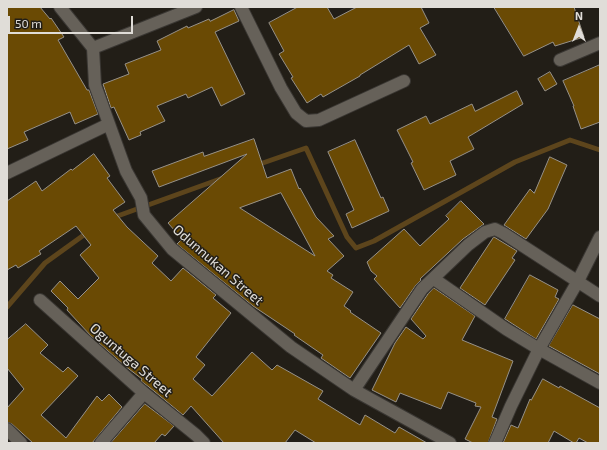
<!DOCTYPE html>
<html>
<head>
<meta charset="utf-8">
<style>
	body { margin:0 }
	#map { position:relative; width:607px; height:450px; overflow:hidden; background:#221e17; font-family:"Exo 2",sans-serif }
	canvas { display:block }
	.frame { position:absolute; inset:0; border:8px solid #e0ddd8; pointer-events:none }
	.north { position:absolute; left:559px; top:8px; width:40px; height:40px; -webkit-text-stroke:3px #221e17; paint-order:stroke; rotate:0deg; font-size:11px; font-weight:700; line-height:16px; text-align:center; color:#e0ddd8 }
	.north::after { content:''; display:block; margin:auto; width:14px; height:18px; background:#e0ddd8; clip-path:polygon(50% 0,100% 100%,50% 72%,0 100%) }
	.scale { position:absolute; left:8px; top:16px; width:125px; height:18px; box-sizing:border-box; border:2px solid #e0ddd8; border-top:0; padding-left:5px; font-size:12px; line-height:14px; white-space:nowrap; color:#e0ddd8; -webkit-text-stroke:3px #221e17; paint-order:stroke }
</style>
</head>
<body>
<div id="map">
<canvas width="607" height="450"></canvas>
<div class="frame"></div>
<div class="north">N</div>
<div class="scale">50 m</div>
</div>
<script>
const ctx = document.querySelector('canvas').getContext('2d');
ctx.lineJoin = 'round';
function trace(path, color, width, dash) { ctx.strokeStyle = color; ctx.lineWidth = width; ctx.lineCap = dash ? 'butt' : 'round'; ctx.setLineDash(dash || []); ctx.stroke(path); }
function paint(path, color) { ctx.fillStyle = color; ctx.fill(path, 'evenodd'); }
function write(font, color, halo, rows, align = 'center') {
  ctx.font = font + ' "Exo 2",sans-serif'; ctx.lineWidth = 3; ctx.setLineDash([]); ctx.textBaseline = 'middle'; ctx.strokeStyle = halo; ctx.fillStyle = color; for (const [text, x, y, turn = 0] of rows) {
    ctx.save(); ctx.translate(x, y); ctx.rotate((+turn || 0) * Math.PI / 180); ctx.textAlign = isNaN(turn) ? turn : align; if (halo) ctx.strokeText(text, 0, 0); ctx.fillText(text, 0, 0); ctx.restore();
  }
}
const stream = new Path2D(`
	M 257,165 L 306,148 L 347,237 L 356,248 L 374,241 L 515,162 L 570,140 L 600,150
	M 112,218 L 223,178
	M 7,307 L 45,263 L 88,232`);
const building = new Path2D(`
	M 7,7 L 40,7 L 50,19 L 51,18 L 64,37 L 58,40 L 87,90 L 89,90 L 98,114 L 75,124 L 70,112 L 24,132 L 28,140 L 7,149 Z
	M 298,7 L 327,7 L 334,19 L 357,7 L 421,7 L 429,23 L 420,28 L 436,55 L 419,64 L 409,45 L 360,75 L 360,76 L 323,97 L 321,94 L 307,103 L 291,78 L 293,77 L 279,54 L 284,51 L 269,23 Z
	M 494,7 L 574,7 L 584,37 L 555,46 L 553,42 L 524,56 Z
	M 234,10 L 239,21 L 215,32 L 245,94 L 221,106 L 212,87 L 188,98 L 186,94 L 157,106 L 165,121 L 140,132 L 141,135 L 129,140 L 114,107 L 111,108 L 103,84 L 129,74 L 125,64 L 161,50 L 157,41 L 187,26 L 188,28 L 209,19 L 210,21 Z
	M 600,65 L 600,122 L 581,129 L 573,106 L 574,106 L 563,81 Z
	M 550,72 L 557,84 L 545,91 L 538,79 Z
	M 517,91 L 523,104 L 468,137 L 474,149 L 450,161 L 456,175 L 424,190 L 411,163 L 413,162 L 397,130 L 426,116 L 430,124 L 472,104 L 475,111 Z
	M 254,139 L 267,178 L 291,169 L 299,189 L 300,188 L 316,217 L 334,236 L 328,239 L 344,256 L 327,271 L 333,275 L 331,278 L 353,292 L 344,306 L 351,311 L 350,312 L 381,333 L 350,378 L 321,358 L 323,355 L 294,335 L 295,334 L 253,306 L 177,244 L 182,239 L 168,223 L 247,154 L 159,187 L 152,171 L 203,152 L 204,156 ZM 281,193 L 315,256 L 240,208 Z
	M 355,140 L 381,198 L 383,197 L 389,211 L 352,228 L 346,214 L 354,210 L 328,152 Z
	M 94,154 L 110,176 L 107,178 L 125,202 L 113,210 L 127,227 L 158,256 L 152,263 L 171,281 L 183,268 L 216,295 L 213,298 L 231,313 L 196,357 L 205,365 L 193,379 L 212,396 L 252,352 L 272,370 L 277,365 L 323,391 L 318,399 L 360,425 L 365,415 L 395,433 L 399,427 L 427,443 L 316,443 L 295,430 L 285,443 L 224,443 L 191,406 L 183,415 L 149,387 L 141,381 L 142,379 L 125,366 L 91,336 L 67,310 L 68,308 L 51,291 L 60,281 L 78,299 L 99,278 L 80,255 L 91,245 L 76,226 L 39,251 L 41,254 L 18,268 L 16,265 L 7,270 L 7,201 L 36,181 L 42,191 L 71,169 L 72,170 Z
	M 550,157 L 567,165 L 548,209 L 526,239 L 504,225 L 530,189 L 534,193 Z
	M 461,201 L 484,224 L 463,239 L 420,279 L 421,280 L 416,285 L 400,308 L 374,279 L 377,276 L 371,271 L 367,262 L 404,229 L 420,246 L 449,219 L 446,216 Z
	M 494,237 L 517,251 L 512,258 L 515,260 L 485,305 L 460,288 L 493,238 Z
	M 530,275 L 558,290 L 555,297 L 559,299 L 536,339 L 505,319 Z
	M 434,288 L 475,316 L 462,340 L 513,361 L 492,417 L 497,419 L 488,443 L 473,443 L 465,439 L 481,407 L 475,406 L 476,403 L 448,392 L 441,409 L 400,393 L 396,402 L 372,390 L 395,343 L 406,327 L 423,339 L 426,336 L 411,319 L 428,294 Z
	M 573,305 L 600,319 L 600,374 L 549,346 Z
	M 26,324 L 48,345 L 40,353 L 63,372 L 68,367 L 78,376 L 41,415 L 66,438 L 97,396 L 102,401 L 109,394 L 122,407 L 92,443 L 33,443 L 12,424 L 7,422 L 7,408 L 24,389 L 7,368 L 7,340 Z
	M 543,379 L 559,388 L 560,386 L 600,408 L 600,443 L 588,443 L 579,438 L 576,443 L 574,443 L 554,431 L 548,443 L 503,443 L 511,425 L 518,428 L 530,399 L 531,400 Z
	M 145,404 L 174,426 L 165,436 L 162,434 L 154,443 L 113,443 L 112,442 Z`);
const minor = new Path2D(`
	M 60,7 L 93,48 L 95,85 L 126,171 L 141,198 L 144,215 L 172,249 L 291,347 L 354,390 L 450,443
	M 241,7 L 281,88 L 296,113 L 306,121 L 319,120 L 404,81
	M 93,48 L 196,7
	M 560,60 L 600,43
	M 7,173 L 109,124
	M 434,279 L 506,329 L 539,349 L 600,383
	M 40,300 L 144,393 L 196,435 L 204,443
	M 354,390 L 422,289 L 468,245 L 485,232 L 495,229 L 503,233 L 600,296
	M 7,429 L 21,443
	M 101,443 L 144,393
	M 495,443 L 511,406 L 539,349 L 578,281 L 600,237`);
const streetNames = [
	["Odunnukan Street",218,265,41],
	["Oguntuga Street",131,360,41]
];
trace(stream, '#5d451c', 5);
paint(building, '#6a4a04');
trace(building, '#969189', 1);
trace(minor, '#3a3733', 14);
trace(minor, '#666159', 12);
write('14px', '#e0ddd8', '#221e17', streetNames);
</script>
</body>
</html>
